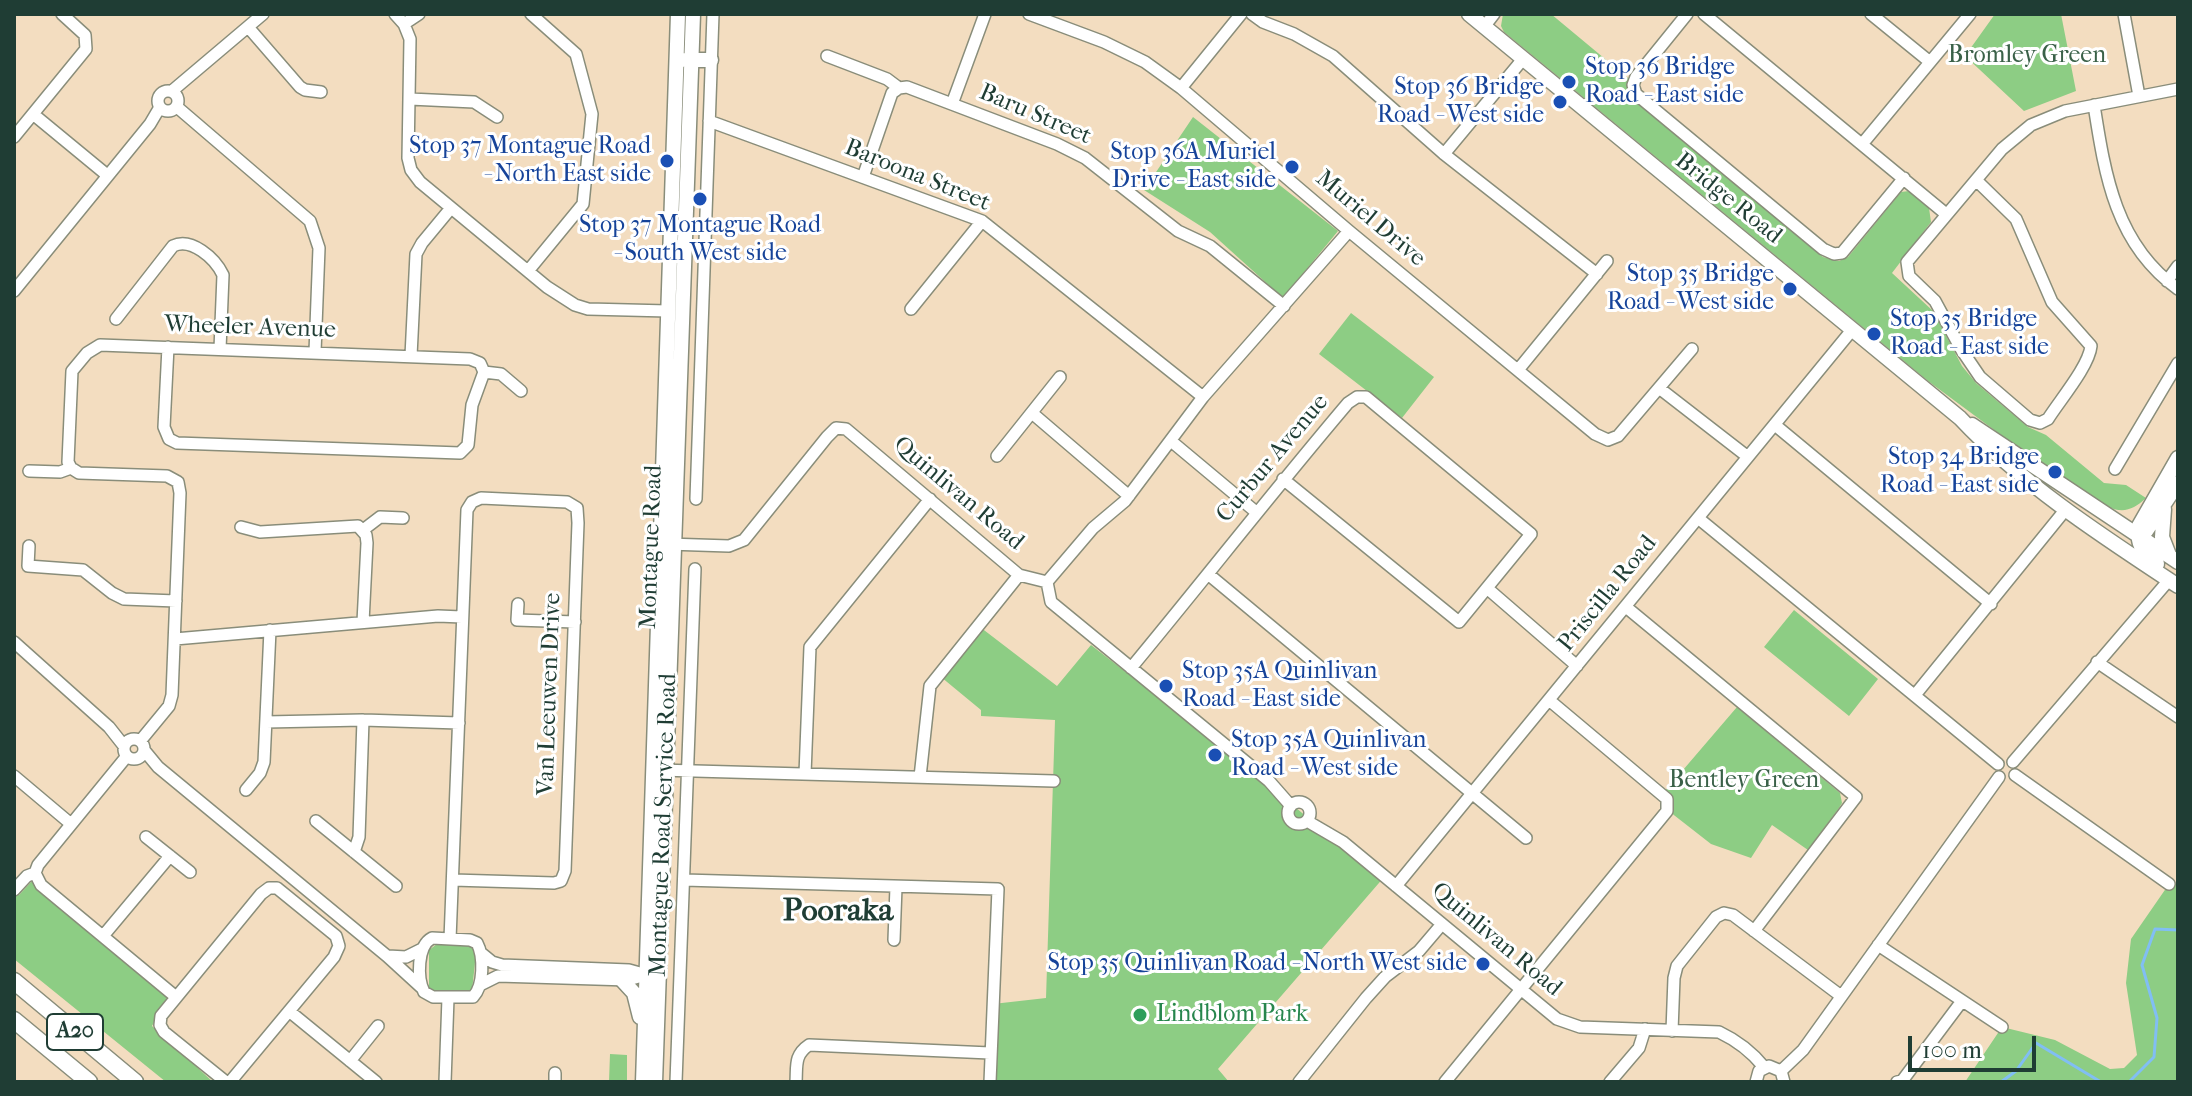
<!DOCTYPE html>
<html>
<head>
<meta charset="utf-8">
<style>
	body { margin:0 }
	#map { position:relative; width:2192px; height:1096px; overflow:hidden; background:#f3ddc0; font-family:"IM FELL French Canon",serif }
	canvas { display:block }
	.frame { position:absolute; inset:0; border:16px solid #1f3d34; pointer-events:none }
	.scale { position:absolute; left:1908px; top:1036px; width:128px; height:36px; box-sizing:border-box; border:4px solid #1f3d34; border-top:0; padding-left:10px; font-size:24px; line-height:28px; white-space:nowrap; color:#1f3d34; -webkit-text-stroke:6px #fff; paint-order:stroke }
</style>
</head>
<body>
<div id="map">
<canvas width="2192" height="1096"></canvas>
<div class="frame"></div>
<div class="scale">100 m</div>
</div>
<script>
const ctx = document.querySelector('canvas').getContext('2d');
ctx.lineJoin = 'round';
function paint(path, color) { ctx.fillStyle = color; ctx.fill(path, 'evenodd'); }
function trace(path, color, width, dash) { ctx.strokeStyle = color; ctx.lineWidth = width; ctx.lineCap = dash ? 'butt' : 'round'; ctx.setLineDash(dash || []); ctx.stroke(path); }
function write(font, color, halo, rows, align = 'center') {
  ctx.font = font + ' "IM FELL French Canon",serif'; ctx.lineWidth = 6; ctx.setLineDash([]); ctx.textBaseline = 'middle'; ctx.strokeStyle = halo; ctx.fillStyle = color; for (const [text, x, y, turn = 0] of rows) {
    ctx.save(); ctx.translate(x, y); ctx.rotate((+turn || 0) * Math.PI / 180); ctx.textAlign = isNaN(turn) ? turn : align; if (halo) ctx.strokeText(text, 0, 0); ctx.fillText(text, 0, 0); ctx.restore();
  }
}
const green = new Path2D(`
	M 1503,14 L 1551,14 L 1628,78 L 1627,89 L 1630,97 L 1823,257 L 1839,261 L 1848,257 L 1901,192 L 1909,191 L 1929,208 L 1931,222 L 1892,273 L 1933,311 L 1962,366 L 1976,383 L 2028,427 L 2046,435 L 2104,483 L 2126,485 L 2146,498 C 2133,510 2123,514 2106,506 L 2009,441 L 1928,381 L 1504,32 L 1501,26 Z
	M 1995,14 L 2061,14 L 2076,91 L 2024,111 L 1965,56 Z
	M 1193,117 L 1338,231 L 1283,298 L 1210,232 L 1144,190 Z
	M 1351,313 L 1434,377 L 1402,418 L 1319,354 Z
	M 1794,610 L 1878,679 L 1849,716 L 1764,647 Z
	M 980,627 L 1057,686 L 1091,645 L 1127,673 L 1131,668 L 1308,818 L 1385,876 L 1218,1069 L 1229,1082 L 990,1082 L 993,1004 L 1046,998 L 1055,720 L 981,716 L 981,710 L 941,677 Z
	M 1737,707 L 1840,793 L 1842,803 L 1839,808 L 1808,850 L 1772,825 L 1751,858 L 1711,844 L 1670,812 L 1665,791 Z
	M 32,881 L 42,894 L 168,996 L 152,1026 L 213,1082 L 166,1082 L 14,959 L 14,891 L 19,895 Z
	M 2169,884 L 2178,884 L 2178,1082 L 1965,1082 L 2002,1027 L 2055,1040 L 2110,1069 L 2124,1068 L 2137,1055 L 2126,983 L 2131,939 Z
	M 437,944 L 468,945 L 473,947 L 476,953 L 472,991 L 467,993 L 429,990 L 429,950 Z
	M 610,1054 L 627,1055 L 627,1082 L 609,1082 Z`);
const stream = new Path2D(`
	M 2001,1082 L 2016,1071 L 2036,1043 L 2101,1082
	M 2129,1082 L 2154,1057 L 2157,1018 L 2142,965 L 2155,929 L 2178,930`);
const minor = new Path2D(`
	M 395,14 L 404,24 L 410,39 L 408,158 L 411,170 L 420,182 L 547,287 L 575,305 L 588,309 L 668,311
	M 1029,14 L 1104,42 L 1145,62 L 1181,88 L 1349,231 L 1595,434 L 1608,440 L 1618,436 L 1692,349
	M 1252,14 L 1263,22 L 1294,34 L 1333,56 L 1444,154 L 1597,274
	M 1687,14 L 1636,77 L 1633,85 L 1636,94 L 1823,249 L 1834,254 L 1842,253 L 1904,178
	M 1704,14 L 1946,214
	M 1871,14 L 1930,62
	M 2124,14 L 2139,96
	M 404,24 L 419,14
	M 248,27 L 300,87 L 305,90 L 321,92
	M 1484,27 L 1494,14
	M 827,56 L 887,79 L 899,88 L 907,87 L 1057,144 L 1085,158 L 1178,231 L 1210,246 L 1284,306
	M 1181,88 L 1241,14
	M158 101a10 10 0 1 1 20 0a10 10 0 1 1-20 0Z
	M 172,91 L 263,14
	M 410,99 L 474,102 L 497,117
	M 952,104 L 985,14
	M 2094,105 C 2105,176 2116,245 2178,289
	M 177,107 L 310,221 L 319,248 L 315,352
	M 33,114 L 107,175
	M 709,121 L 982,221 L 1203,397
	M 14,137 L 86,49 L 85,35 L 62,14
	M 1863,143 L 1970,14
	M 1444,154 L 1523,59
	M 863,177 L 892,93 L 899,88
	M 1976,180 L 2016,219 L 2052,302 L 2091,346 C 2089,366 2060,400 2048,419 L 2040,423 L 2030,420 L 1980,377 L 1961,349 L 1935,301 L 1909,276 L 1907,262 L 2002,149 L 2031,125 L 2065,111 L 2178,89
	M 528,271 L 583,204 L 592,114 L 576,54 L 531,14
	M 2167,281 L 2178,266
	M 14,291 L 150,124 L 160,107
	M 911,309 L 982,221
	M 116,319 L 173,246 C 191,237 215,258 223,275 L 220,349
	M 168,347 L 164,427 L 169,439 L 177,443 L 460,453 L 468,445 L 472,405 L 484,372
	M 411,356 L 416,254 L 422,243 L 451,208
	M 1518,370 L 1607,261
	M 1659,388 L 1748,457
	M 1032,413 L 1129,496
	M 1775,425 L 1991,604
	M 1171,441 L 1256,512
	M 997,456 L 1060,377
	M 71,468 L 68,462 L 72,371 L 87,353 L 100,345 L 470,359 L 480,363 L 484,372 L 501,374 L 521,391
	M 2115,469 L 2178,363
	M 29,471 L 60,472 L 71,468 L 79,473 L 167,476 L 178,482 L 180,493 L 172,695 L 169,706 L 141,740
	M 696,499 L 713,14
	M 1698,518 L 1998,764
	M 241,527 L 260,532 L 358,526 L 366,535 L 367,543 L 363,622
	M 363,530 L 380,517 L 403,518
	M 668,544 L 729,546 L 744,540 L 827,437 L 836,428 L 846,429 L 1019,575 L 1047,582
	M 29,546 L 28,566 L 83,570 L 112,593 L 124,599 L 176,601
	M 1208,574 L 1526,838
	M 1047,582 L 1093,528 L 1125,501 L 1203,397 L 1349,231
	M 1047,582 L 1051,602 L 1269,781 L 1291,806
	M 1488,589 L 1577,666
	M 518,604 L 517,620 L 575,622
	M 1626,607 L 1856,797 L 1754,931
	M 175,639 L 438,616 L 462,617
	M 14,642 L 109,727 L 124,746
	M 2097,662 L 2178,717
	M 1131,668 C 1204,580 1274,490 1348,403 L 1357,397 L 1366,397 L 1531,534 L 1459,622 L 1283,479
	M 1915,695 L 2066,509
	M 266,722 L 363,720 L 459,723
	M124 749a10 10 0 1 1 20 0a10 10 0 1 1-20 0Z
	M 144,750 L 158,767 L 387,956 L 422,988
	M 2013,762 L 2169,580
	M 659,770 L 1054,781
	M 805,774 L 810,647 L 930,499
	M 2015,775 L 2169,884
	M 14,776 L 71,824
	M 920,777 L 930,686 L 1019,575
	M 246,790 L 260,773 L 264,762 L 270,630
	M1288 813a11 11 0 1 1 22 0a11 11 0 1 1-22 0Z
	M 316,821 L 396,886
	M 1307,821 L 1343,842 L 1557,1019 L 1580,1027 L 1719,1032 C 1738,1041 1751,1051 1764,1067
	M 146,837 L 190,872
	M 354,852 L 359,837 L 363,720
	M 35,873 L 41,885 L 176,997
	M 684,880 L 998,889 L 990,1082
	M 1396,886 L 1852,330
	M 14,890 L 27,876 L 35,873 L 38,865 L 127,756
	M 103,936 L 170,856
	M 432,938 L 470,940 L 477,943 C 484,956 484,986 473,997 L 433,997 L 424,992 C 417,978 417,946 432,938 Z
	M 450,939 L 467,510 L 472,502 L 481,498 L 567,502 L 577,508 L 578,523 L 565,871 L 561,881 L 554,883 L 453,880
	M 894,940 L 896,887
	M 1878,945 L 2002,1027
	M 481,953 L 492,962 L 502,965 L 629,970 L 647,975
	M 388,956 L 406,957 L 422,949
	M 480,985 L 498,976 L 628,980 L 646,975
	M 289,1011 L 376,1082
	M 1672,1031 L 1674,978 L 1677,966 L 1716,917 L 1724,913 L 1733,915 L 1841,996
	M 350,1061 L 378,1026
	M 1781,1071 L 1803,1050 L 1999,777
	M 226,1082 L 164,1032 L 160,1025 L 161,1016 L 261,894 L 269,888 L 277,888 L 336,936 L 339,946 L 334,957 L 230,1082
	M 445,1082 L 448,998
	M 555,1082 L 555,1073
	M 676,1082 L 695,569
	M 796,1082 C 797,1066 794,1055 809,1045 L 990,1053
	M 1299,1082 L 1366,998 L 1385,977 L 1419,951 L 1442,924
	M 1445,1082 L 1667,811 L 1667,799 L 1549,700
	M 1610,1082 L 1639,1048 L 1645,1029
	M 1756,1082 L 1759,1071 L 1769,1066 L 1781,1071 L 1784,1082
	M 1897,1082 L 1902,1081 L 1962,1001`);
const major = new Path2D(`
	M 1469,14 L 1960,418 C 2023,485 2102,536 2178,586
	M 685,60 L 711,60
	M 1972,425 L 2178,562
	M 2164,509 L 2162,537 L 2169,555
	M 2138,535 L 2146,531 L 2178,483
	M 2157,564 C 2143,553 2136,544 2139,526 L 2178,458
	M 622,980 L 634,993 L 640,1017
	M 643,1082 L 678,14
	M 655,1082 L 693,14`);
const highway = new Path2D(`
	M 14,981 L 135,1082
	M 14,1020 L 89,1082`);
const markers = [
	[1569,82,8,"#1a4fb4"],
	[1560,102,8,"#1a4fb4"],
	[667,161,8,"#1a4fb4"],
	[1292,167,8,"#1a4fb4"],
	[700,199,8,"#1a4fb4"],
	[1790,289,8,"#1a4fb4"],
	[1874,334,8,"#1a4fb4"],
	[2055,472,8,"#1a4fb4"],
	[1166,686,8,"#1a4fb4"],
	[1215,755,8,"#1a4fb4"],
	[1483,964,8,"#1a4fb4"],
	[1140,1015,8,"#2e9e5b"]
];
const shields = [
	[75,1032,56]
];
const shieldNames = [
	["A20",75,1032]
];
const parkNames = [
	["Bromley Green",2027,56],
	["Bentley Green",1744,781]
];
const transitNames = [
	["Stop 36 Bridge",1585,68,"left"],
	["Road - East side",1585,96,"left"],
	["Stop 36 Bridge",1544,88],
	["Road - West side",1544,116],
	["Stop 37 Montague Road",651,147],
	["- North East side",651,175],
	["Stop 36A Muriel",1276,153],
	["Drive - East side",1276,181],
	["Stop 37 Montague Road",700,226,"center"],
	["- South West side",700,254,"center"],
	["Stop 35 Bridge",1774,275],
	["Road - West side",1774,303],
	["Stop 35 Bridge",1890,320,"left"],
	["Road - East side",1890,348,"left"],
	["Stop 34 Bridge",2039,458],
	["Road - East side",2039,486],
	["Stop 35A Quinlivan",1182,672,"left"],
	["Road - East side",1182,700,"left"],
	["Stop 35A Quinlivan",1231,741,"left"],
	["Road - West side",1231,769,"left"],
	["Stop 35 Quinlivan Road - North West side",1467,964]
];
const streetNames = [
	["Baru Street",1035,115,23],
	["Baroona Street",917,176,22],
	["Bridge Road",1728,199,39],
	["Muriel Drive",1370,219,40],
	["Wheeler Avenue",250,328,2],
	["Curbur Avenue",1273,459,-50],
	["Quinlivan Road",958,494,40],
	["Montague Road",652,547,-88],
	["Priscilla Road",1608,594,-51],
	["Van Leeuwen Drive",550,694,-88],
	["Montague Road Service Road",664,825,-88],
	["Quinlivan Road",1496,940,40]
];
const leisureNames = [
	["Lindblom Park",1156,1015]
];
const districtNames = [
	["Pooraka",838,912]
];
paint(green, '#8dcd84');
trace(stream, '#81bef4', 3);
trace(minor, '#898d7a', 14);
trace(major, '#898d7a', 17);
trace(highway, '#898d7a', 19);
trace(minor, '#fff', 11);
trace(major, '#fff', 14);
trace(highway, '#fff', 16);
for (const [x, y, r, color] of markers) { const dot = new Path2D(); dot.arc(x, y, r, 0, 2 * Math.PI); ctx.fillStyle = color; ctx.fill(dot); trace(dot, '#fff', 3); }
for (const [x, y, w] of shields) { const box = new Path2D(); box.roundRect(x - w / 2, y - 18, w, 36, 6); ctx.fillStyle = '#fff'; ctx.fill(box); trace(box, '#1f3d34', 2); }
write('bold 22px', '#1f3d34', null, shieldNames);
write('24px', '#3a6148', '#fff', parkNames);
write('24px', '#164399', '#fff', transitNames, 'right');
write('24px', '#1f3d34', '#fff', streetNames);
write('24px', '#27864d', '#fff', leisureNames, 'left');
write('bold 32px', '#1f3d34', '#fff', districtNames);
</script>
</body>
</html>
